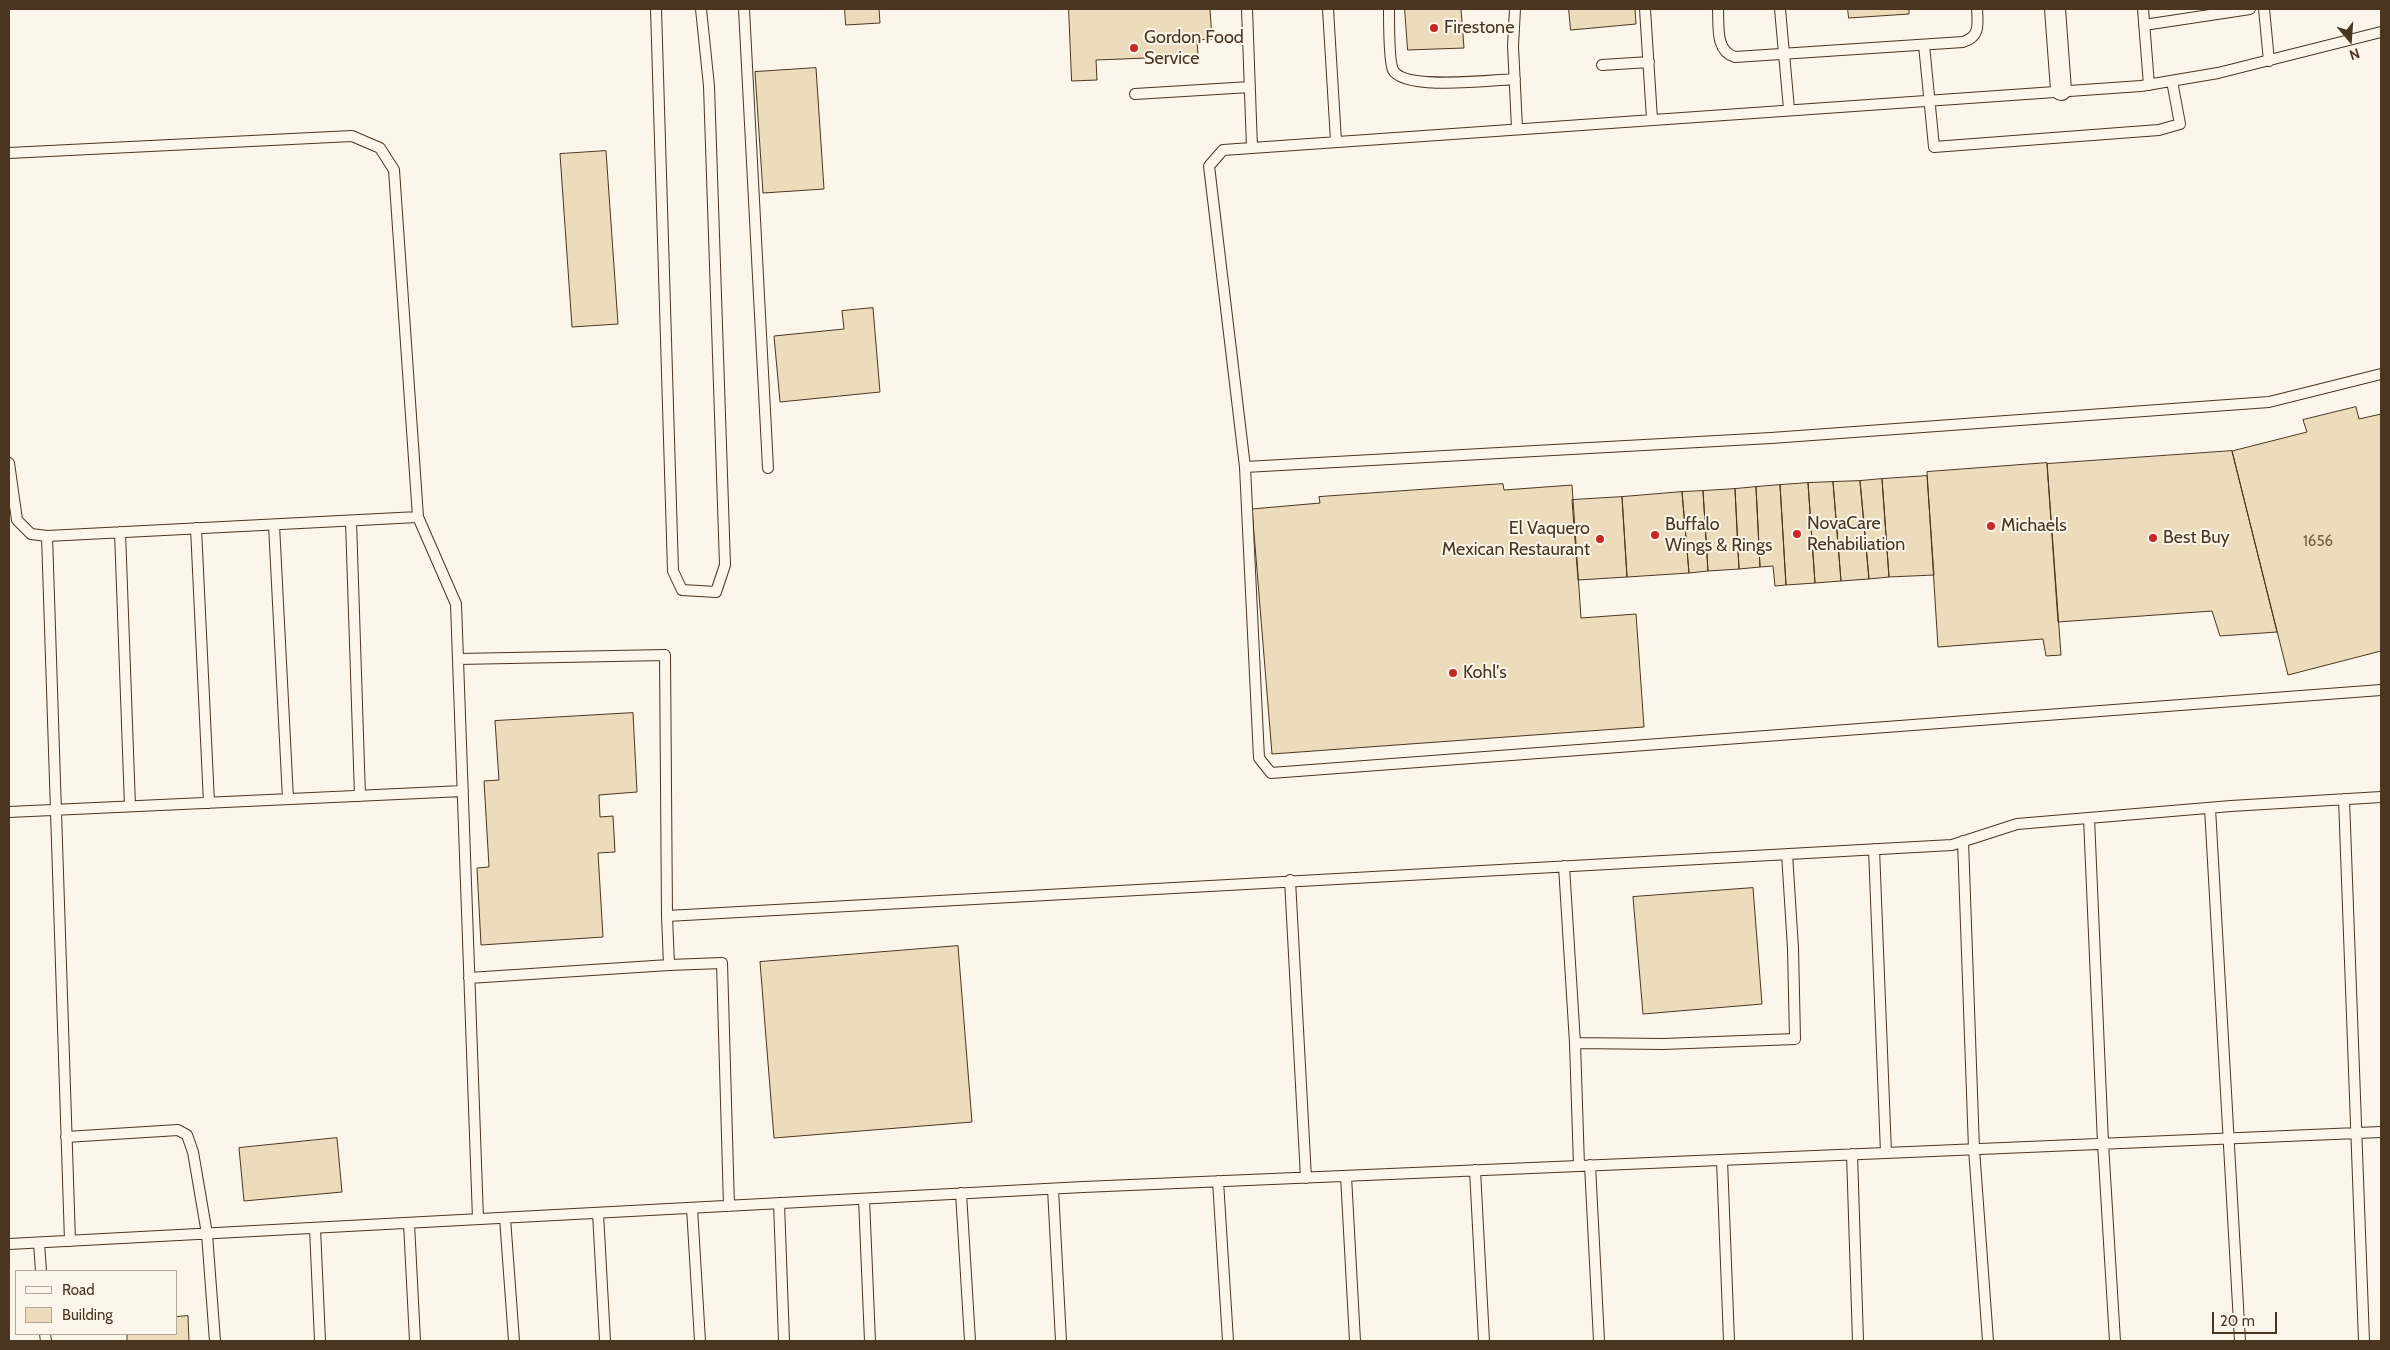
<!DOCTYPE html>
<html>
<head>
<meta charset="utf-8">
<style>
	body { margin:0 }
	#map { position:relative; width:2390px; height:1350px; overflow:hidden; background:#fbf6e9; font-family:Cabin,sans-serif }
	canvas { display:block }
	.frame { position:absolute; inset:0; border:10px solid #4a3520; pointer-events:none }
	.legend { position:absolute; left:15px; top:1270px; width:162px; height:65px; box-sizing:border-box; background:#fbf6e9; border:1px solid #b4a999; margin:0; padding:6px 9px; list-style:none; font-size:15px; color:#4a3520 }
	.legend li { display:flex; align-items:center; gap:10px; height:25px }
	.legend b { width:25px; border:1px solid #b4a999 }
	.north { position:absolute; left:2325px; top:15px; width:50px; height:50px; -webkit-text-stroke:4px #fbf6e9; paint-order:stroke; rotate:162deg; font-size:14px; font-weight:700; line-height:20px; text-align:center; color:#4a3520 }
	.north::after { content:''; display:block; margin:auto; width:18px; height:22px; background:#4a3520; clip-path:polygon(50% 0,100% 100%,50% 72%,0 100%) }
	.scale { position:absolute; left:2212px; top:1312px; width:65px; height:22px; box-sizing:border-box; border:2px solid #4a3520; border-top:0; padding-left:6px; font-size:15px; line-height:18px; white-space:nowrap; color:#4a3520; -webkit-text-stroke:4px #fbf6e9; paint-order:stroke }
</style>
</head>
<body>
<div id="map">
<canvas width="2390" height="1350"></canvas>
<div class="frame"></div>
<ul class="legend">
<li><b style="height:6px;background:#fbf6e9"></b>Road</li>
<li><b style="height:14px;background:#ecdcbc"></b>Building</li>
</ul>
<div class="north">N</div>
<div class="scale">20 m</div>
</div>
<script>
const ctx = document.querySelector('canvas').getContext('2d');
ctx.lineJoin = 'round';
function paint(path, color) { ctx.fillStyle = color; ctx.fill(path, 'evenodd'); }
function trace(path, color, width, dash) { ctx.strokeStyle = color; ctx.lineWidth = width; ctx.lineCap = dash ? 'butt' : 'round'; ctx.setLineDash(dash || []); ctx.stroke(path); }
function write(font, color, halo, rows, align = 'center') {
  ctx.font = font + ' Cabin,sans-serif'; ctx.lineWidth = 4; ctx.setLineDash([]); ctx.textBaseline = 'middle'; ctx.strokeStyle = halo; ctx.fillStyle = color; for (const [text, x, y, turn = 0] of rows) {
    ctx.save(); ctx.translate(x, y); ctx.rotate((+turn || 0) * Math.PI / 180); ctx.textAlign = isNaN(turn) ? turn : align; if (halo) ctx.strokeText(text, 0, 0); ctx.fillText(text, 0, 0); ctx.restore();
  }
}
const building = new Path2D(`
	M 845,9 L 879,9 L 880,23 L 846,25 Z
	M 1069,9 L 1210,9 L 1212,39 L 1197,40 L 1198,56 L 1096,60 L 1097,80 L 1072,81 Z
	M 1405,9 L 1461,9 L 1464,48 L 1408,50 Z
	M 1569,9 L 1635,9 L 1636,24 L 1571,30 Z
	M 1848,9 L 1909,9 L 1909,14 L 1849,18 Z
	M 816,68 L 824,189 L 763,193 L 755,72 Z
	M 606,151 L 618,324 L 572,327 L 560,154 Z
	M 873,308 L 880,392 L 780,402 L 774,336 L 844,329 L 842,311 Z
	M 2356,407 L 2359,419 L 2381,414 L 2381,651 L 2288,675 L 2232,451 L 2307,432 L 2303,420 Z
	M 2232,451 L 2277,632 L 2220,636 L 2212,611 L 2058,622 L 2047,464 Z
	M 2047,463 L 2061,655 L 2046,656 L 2043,639 L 1938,647 L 1927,472 Z
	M 1927,476 L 1934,575 L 1889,577 L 1882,479 Z
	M 1882,479 L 1889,577 L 1869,579 L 1860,481 Z
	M 1860,481 L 1869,579 L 1841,581 L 1833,482 Z
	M 1833,482 L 1841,581 L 1815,583 L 1808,483 Z
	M 1808,483 L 1815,583 L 1786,585 L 1780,485 Z
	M 1503,484 L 1504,490 L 1572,485 L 1581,618 L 1636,614 L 1644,727 L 1272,754 L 1252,509 L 1320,503 L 1319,497 Z
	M 1780,485 L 1786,585 L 1775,586 L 1773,566 L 1760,567 L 1756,487 Z
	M 1756,487 L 1760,567 L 1739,569 L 1735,489 Z
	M 1735,489 L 1739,569 L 1708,571 L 1703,491 Z
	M 1703,491 L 1708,571 L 1689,573 L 1682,492 Z
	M 1682,492 L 1689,573 L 1627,577 L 1622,497 Z
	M 1622,497 L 1627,577 L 1578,580 L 1572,500 Z
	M 633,713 L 637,792 L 599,795 L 600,817 L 613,816 L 615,852 L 598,853 L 603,937 L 481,945 L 477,868 L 489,867 L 484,781 L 499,780 L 495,721 Z
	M 1753,888 L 1762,1004 L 1643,1014 L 1633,897 Z
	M 958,946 L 972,1122 L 774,1138 L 760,962 Z
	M 337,1138 L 342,1192 L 244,1201 L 239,1148 Z
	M 188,1316 L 189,1341 L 127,1341 L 127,1334 L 176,1334 L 176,1317 Z`);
const lane = new Path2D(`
	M 656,9 L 673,571 L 682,590 L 716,592 L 725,565 L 709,86 L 701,9
	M 744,9 L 768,468
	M 1247,9 L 1252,148
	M 1328,9 L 1336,141
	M 1389,9 C 1389,20 1389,62 1393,70 C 1404,91 1492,80 1515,79
	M 1515,9 L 1513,46 L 1517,128
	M 1645,9 L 1652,119
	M 1718,9 C 1719,26 1715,51 1735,57 L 1963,42 C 1980,37 1978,25 1977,9
	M 1780,9 L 1789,109
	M 2143,9 L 2149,85
	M 2264,9 L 2269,61
	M 2144,25 L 2250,9
	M 2381,32 L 2218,73 L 2141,86 L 1223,150 L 1209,166 L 1245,467 L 1771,438 L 2269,402 L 2381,374
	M 1924,45 L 1934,147 L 2159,130 L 2180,124 L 2172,81
	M 1602,65 L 1649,62
	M 1135,94 L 1250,87
	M 9,153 L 352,136 L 380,148 L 394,170 L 418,517 L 456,604 L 478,1219
	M 9,463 L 17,520 L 31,534 L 47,536
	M 1245,467 L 1259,758 L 1271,773 L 2381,690
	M 351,521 L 360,796
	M 274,525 L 288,799
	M 196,528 L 209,803
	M 120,532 L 130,806
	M 458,659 L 665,655 L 667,916
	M 2344,799 L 2364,1341
	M 2210,808 L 2240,1341
	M 9,812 L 463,791
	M 2089,818 L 2103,1143 L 2115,1341
	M 1963,841 L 1974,1149 L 1988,1341
	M 1874,849 L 1886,1153
	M 1564,866 L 1575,1043 L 1663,1044 L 1795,1039 L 1793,948 L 1787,854
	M 1290,880 L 1306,1178
	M 669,965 L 722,963 L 729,1206
	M 469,978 L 669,965 L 667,916 L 1952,845 L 2017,824 L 2231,806 L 2381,797
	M 1575,1043 L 1579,1166
	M 66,1137 L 178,1130 L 187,1135 L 193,1152 L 207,1234 L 215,1341
	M 1852,1154 L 1858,1341
	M 1722,1160 L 1729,1341
	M 1590,1165 L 1599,1341
	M 1475,1170 L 1484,1341
	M 1346,1176 L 1355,1341
	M 1218,1181 L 1228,1341
	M 1053,1189 L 1061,1341
	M 961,1193 L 970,1341
	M 864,1199 L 870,1341
	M 779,1203 L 784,1341
	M 692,1208 L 700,1341
	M 598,1213 L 605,1341
	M 505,1218 L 514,1341
	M 409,1223 L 415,1341
	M 315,1228 L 320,1341
	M 70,1241 L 47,536 L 418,517
	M 39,1243 L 41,1271
	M 9,1244 L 1083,1187 L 2381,1132
	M 45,1334 L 46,1341`);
const street = new Path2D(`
	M 2055,9 L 2061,90`);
const markers = [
	[1434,28,5,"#c62828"],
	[1134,48,5,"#c62828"],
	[1991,526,5,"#c62828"],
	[1797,534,5,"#c62828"],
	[1655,535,5,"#c62828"],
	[2153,538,5,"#c62828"],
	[1600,539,5,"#c62828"],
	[1453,673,5,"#c62828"]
];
const numberNames = [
	["1656",2318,542]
];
const poiNames = [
	["Firestone",1444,28],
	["Gordon Food",1144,38],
	["Service",1144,59],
	["NovaCare",1807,524],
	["Rehabiliation",1807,545],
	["Buffalo",1665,525],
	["Wings & Rings",1665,546],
	["Michaels",2001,526],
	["El Vaquero",1590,529,"right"],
	["Mexican Restaurant",1590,550,"right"],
	["Best Buy",2163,538],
	["Kohl's",1463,673]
];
paint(building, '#ecdcbc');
trace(building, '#4a3520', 1);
trace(lane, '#4a3520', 12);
trace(street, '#4a3520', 22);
trace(lane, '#fbf6e9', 10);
trace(street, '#fbf6e9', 20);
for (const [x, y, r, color] of markers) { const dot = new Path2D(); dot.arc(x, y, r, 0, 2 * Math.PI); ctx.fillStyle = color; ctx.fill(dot); trace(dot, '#fbf6e9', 2); }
write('15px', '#725f47', null, numberNames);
write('18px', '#4a3520', '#fbf6e9', poiNames, 'left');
</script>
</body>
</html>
